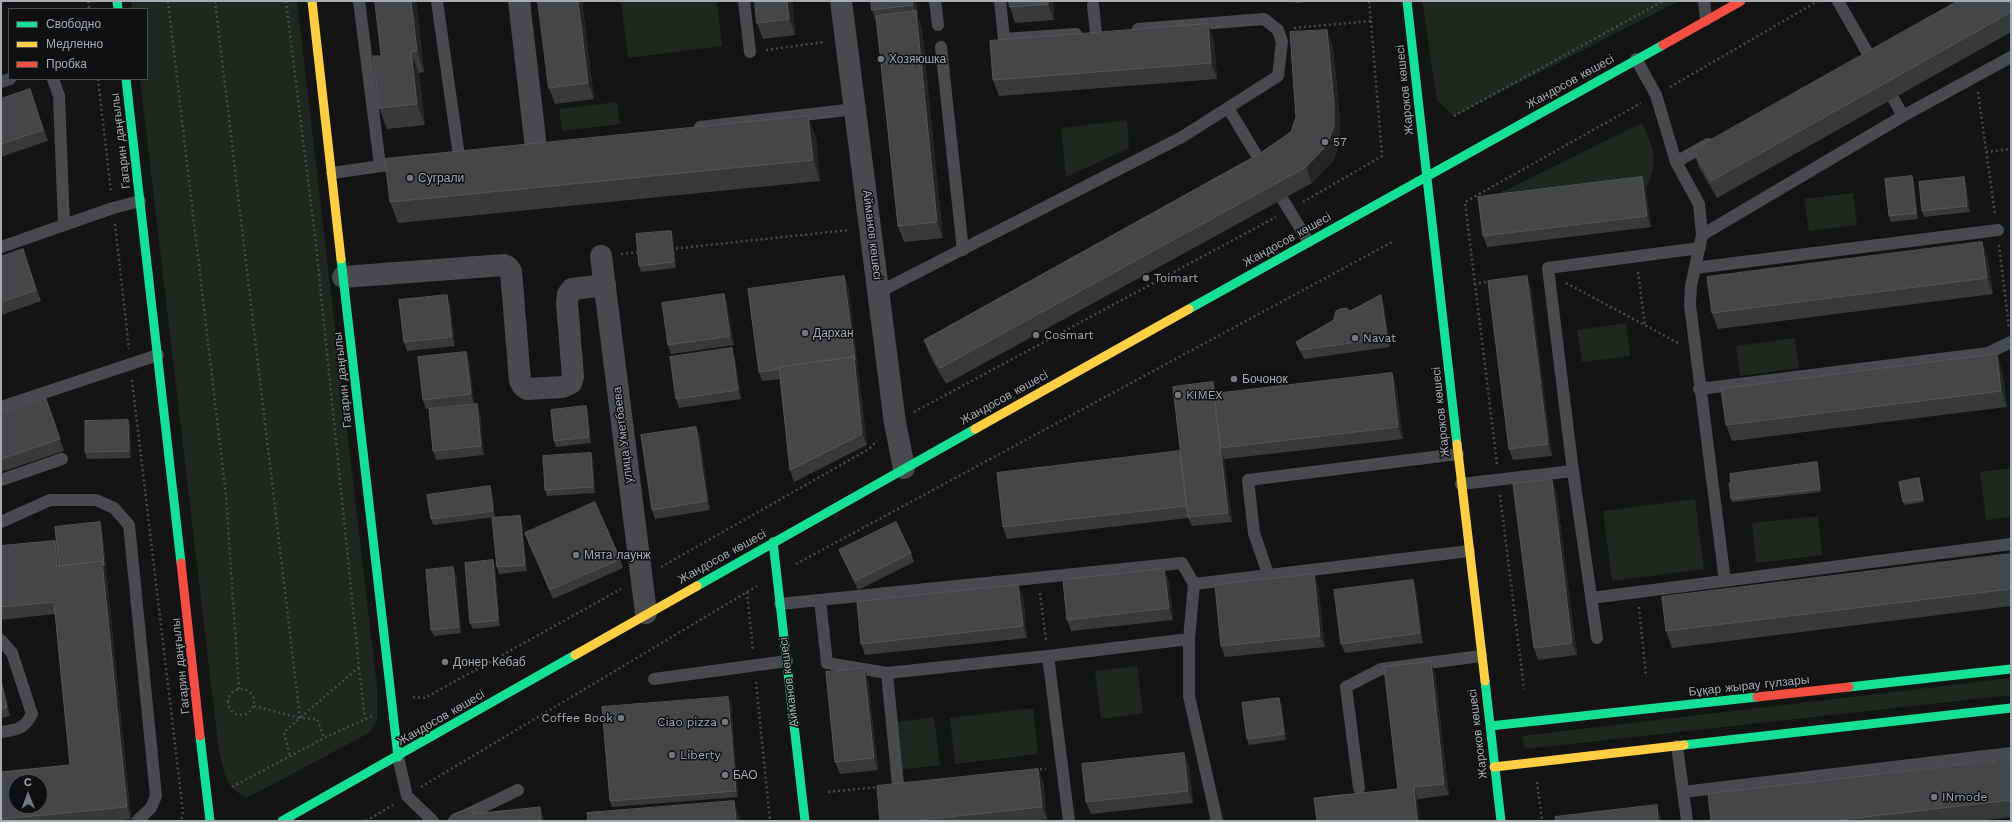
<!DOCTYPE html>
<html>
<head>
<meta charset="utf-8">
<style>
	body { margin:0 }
	#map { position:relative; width:2012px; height:822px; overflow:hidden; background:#141414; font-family:"Work Sans",sans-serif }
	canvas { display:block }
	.frame { position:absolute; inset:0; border:2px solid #a7acb3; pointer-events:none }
	.legend { position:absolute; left:8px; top:8px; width:140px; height:72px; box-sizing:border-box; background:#0e0f10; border:1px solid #4b4e51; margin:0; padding:5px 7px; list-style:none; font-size:12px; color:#a7acb3 }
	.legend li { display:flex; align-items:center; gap:8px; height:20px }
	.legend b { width:20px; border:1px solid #4b4e51 }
	.north { position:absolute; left:8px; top:774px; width:40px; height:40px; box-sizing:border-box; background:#0e0f10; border:1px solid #4b4e51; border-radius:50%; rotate:359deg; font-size:11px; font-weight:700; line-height:16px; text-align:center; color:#a7acb3 }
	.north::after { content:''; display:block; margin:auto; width:14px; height:18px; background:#74777b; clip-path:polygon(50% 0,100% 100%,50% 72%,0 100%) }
</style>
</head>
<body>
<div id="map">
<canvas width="2012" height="822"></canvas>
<div class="frame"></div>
<ul class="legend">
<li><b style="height:5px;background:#16e098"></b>Свободно</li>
<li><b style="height:5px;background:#ffcf43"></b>Медленно</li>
<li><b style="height:5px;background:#f24e42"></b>Пробка</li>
</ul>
<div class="north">С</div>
</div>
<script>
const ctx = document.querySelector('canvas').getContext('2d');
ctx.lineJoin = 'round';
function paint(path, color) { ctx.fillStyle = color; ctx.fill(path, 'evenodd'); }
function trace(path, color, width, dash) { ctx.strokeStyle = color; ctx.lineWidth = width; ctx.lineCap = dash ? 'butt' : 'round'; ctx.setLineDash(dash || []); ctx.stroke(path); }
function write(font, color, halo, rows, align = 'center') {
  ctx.font = font + ' "Work Sans",sans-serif'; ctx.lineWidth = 3; ctx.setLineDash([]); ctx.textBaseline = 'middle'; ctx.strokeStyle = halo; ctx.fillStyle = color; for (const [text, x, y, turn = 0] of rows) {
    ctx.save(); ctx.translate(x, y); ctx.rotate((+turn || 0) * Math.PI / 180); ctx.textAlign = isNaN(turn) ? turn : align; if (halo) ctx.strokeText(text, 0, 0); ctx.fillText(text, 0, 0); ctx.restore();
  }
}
const green = new Path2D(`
	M 131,1 L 297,1 L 377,687 L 377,721 L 369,733 L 247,798 C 222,785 224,770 218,744 L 140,79 L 147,79 L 147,9 L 132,9 Z
	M 621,1 L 717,1 L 722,46 L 628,58 Z
	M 1422,1 L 1679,1 L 1454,116 L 1437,100 Z
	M 617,102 L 620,124 L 562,131 L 559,109 Z
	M 1127,120 L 1129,148 L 1066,177 L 1061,128 Z
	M 1642,123 C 1654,149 1659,162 1646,189 L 1482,209 L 1484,201 Z
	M 1853,193 L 1857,225 L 1809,231 L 1804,199 Z
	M 1626,323 L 1630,356 L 1582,362 L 1577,330 Z
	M 1795,338 L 1799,368 L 1740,376 L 1736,346 Z
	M 2011,468 L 2011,517 L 1986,520 L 1980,472 Z
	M 1695,499 L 1704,569 L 1612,581 L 1603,511 Z
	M 1818,516 L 1822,555 L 1756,563 L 1752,523 Z
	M 1137,666 L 1143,713 L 1101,719 L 1095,671 Z
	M 2011,678 L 2011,695 L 1525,749 L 1522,736 Z
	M 1033,708 L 1038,754 L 955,764 L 950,718 Z
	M 934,717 L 940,765 L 898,770 L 892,723 Z`);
const path = new Path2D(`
	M 88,1 L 89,9
	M 168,1 L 226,496 L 239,689
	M 215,1 L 300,718 L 317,719 L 324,738
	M 286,1 L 316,245 L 359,667 L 301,717
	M 1294,28 L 1371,21 L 1369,1
	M 766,50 L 825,42
	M 98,79 L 111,192
	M 1670,87 L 1818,1
	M 1978,92 L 1995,214
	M 1454,116 L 1663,1
	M 1986,152 L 2011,149
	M 1303,202 L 1382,156 L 1371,21
	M 115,224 L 129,349
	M 1999,245 L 2009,327
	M 671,249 L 849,230
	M 621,254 L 640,252
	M 1638,272 L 1645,326
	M 1566,283 L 1680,344
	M 1474,284 L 1492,281
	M 132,380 L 183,812 L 181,821
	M 914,412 L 1276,217
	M 1497,464 L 1465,202 L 1641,103
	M 1500,495 L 1524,689
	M 796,564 L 1394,241
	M 661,567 L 869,449 L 877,441
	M 747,592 L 753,651
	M 1040,593 L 1046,640
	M 1639,607 L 1646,677
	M 359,668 L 365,719
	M 756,682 L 770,821
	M228 702a13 13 0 1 1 26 0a13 13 0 1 1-26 0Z
	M 413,697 L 425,698 L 621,589
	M 254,706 L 300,718 L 284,732 L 290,757
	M 1035,770 L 1046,769
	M 1537,782 L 1542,821
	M 232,787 L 324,738 L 372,716
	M 421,787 L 757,586
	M 828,792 L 879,787
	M 366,821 L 393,805`);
const lane = new Path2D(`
	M 359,1 L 380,165
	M 437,1 L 459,156
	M 744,1 L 750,52
	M 935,1 L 938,25
	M 1000,1 L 1004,39 L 1076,34
	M 1704,1 L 1706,20
	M 1838,1 L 1875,66
	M 1093,5 L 1096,33
	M 941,47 L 963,250
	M 1636,59 L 1656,95 L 1676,162 L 1699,204 L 1702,235 L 1691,286 L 1690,305 L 1725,581
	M 53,79 L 59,96 L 64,225
	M 1,82 L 10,79
	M 1893,98 L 1903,116
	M 1228,108 L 1265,169
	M 700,127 L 855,109
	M 1676,162 L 1708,144
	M 332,173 L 402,163
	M 1283,200 L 1308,241
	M 1702,235 L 1903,116 L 2011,57
	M 1,247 L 113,208 L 140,201
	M 1695,268 L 1998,230
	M 879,292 L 1182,137 L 1278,76 L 1282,42 L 1278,30 L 1264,19 L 1138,29
	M 1699,389 L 1988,353 L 2011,342
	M 1,407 L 158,355
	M 1,480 L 62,459
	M 1461,484 L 1573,471
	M 1,522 L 50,500 L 96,500 L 114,508 L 129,525 L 156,796 L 151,808 L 137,821
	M 1268,574 L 1254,533 L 1248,480 L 1458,454
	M 1194,584 L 1189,639 L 1189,696 L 1217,821
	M 1591,598 L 2011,544
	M 820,600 L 827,663 L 887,673 L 1048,656 L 1189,639
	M 780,604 L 1182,563 L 1194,584 L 1469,551
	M 1597,638 L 1573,471 L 1548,268 L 1700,248
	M 1,640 L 12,653 L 32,714 C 24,729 17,730 1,732
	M 1048,656 L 1069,821
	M 887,673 L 898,785
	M 654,679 L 787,661
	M 1677,746 L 1687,821
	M 398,757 L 407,796 L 433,821
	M 1359,788 L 1346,687 L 1381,669 L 1481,656
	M 1683,792 L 2011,753
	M 454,821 L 518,790`);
const street = new Path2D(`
	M 519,1 L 536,148
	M 841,1 L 895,423 L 904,468
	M 601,256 L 646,613
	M 343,277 L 504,265 L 508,267 L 511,271 L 520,381 L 523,386 L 527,389 L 563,387 L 571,383 L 573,377 L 567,303 L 568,294 L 572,289 L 605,285`);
const fast = new Path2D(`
	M 117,1 L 118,9
	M 1407,1 L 1457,444
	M 126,79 L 181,563
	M 341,259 L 398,757
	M 1189,309 L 1663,45
	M 773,542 L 805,821
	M 697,586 L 975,429
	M 1485,681 L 1501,821
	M 1849,687 L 2011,669
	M 1490,726 L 1757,697
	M 200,736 L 210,821
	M 1684,745 L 2011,708
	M 282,821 L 575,655`);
const slow = new Path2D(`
	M 312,1 L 341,259
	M 975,429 L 1189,309
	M 1457,444 L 1485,681
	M 575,655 L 697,586
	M 1494,767 L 1684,745`);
const jam = new Path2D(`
	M 1663,45 L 1741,1
	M 181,563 L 200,736
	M 1757,697 L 1849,687`);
const wall = new Path2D(`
	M 416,1 L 424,72 L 419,73 L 425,125 L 387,129 L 379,108 Z
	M 582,1 L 594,99 L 555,104 L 549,88 Z
	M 755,1 L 792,1 L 795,35 L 763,39 L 757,23 Z
	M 916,1 L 918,18 L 922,28 L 943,238 L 904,242 L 898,226 L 877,24 L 872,10 Z
	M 1053,1 L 1054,20 L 1015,23 L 1010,7 Z
	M 1149,1 L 1164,1 L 1150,2 Z
	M 1295,1 L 1315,1 L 1296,3 Z
	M 2011,1 L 2011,32 L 1717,198 L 1699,167 L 1693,150 Z
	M 1208,24 L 1214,40 L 1217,79 L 999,96 L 993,80 Z
	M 1333,47 L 1340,120 L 1340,142 L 1333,161 L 1312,183 L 946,384 L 930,356 L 924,340 L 1259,154 L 1291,132 Z
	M 30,89 L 48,141 L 1,157 L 1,99 Z
	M 816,137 L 820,181 L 398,223 L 390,202 Z
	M 1912,176 L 1914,183 L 1918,219 L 1891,222 L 1889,216 Z
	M 1642,177 L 1646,189 L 1651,227 L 1487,247 L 1483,236 Z
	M 1966,183 L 1970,212 L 1924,217 L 1922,211 Z
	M 671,231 L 673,237 L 676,268 L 641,272 L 639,266 Z
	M 1982,242 L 1988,259 L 1993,294 L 1718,329 L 1712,313 Z
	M 23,249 L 41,301 L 1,315 L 1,257 Z
	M 844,276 L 848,285 L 858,369 L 867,445 L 794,482 L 790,470 L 780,379 L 762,381 L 759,372 Z
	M 1531,288 L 1552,456 L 1513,460 L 1509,449 Z
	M 724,294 L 727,303 L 734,345 L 671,354 L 668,345 Z
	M 447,295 L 450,304 L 455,346 L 407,351 L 404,342 Z
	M 1384,305 L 1390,347 L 1304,359 L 1296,342 L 1350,311 Z
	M 466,352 L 469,361 L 474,404 L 426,409 L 423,400 Z
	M 735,357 L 741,399 L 679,408 L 676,399 Z
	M 2002,370 L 2007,407 L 1732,441 L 1726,425 Z
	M 1392,373 L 1396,385 L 1403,439 L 1224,459 L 1232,522 L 1192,526 L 1188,518 L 1007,539 L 1003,527 L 1180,451 L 1181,454 L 1216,391 L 1217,394 Z
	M 477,404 L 480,413 L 484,455 L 436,460 L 433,451 Z
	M 586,406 L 588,412 L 591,443 L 556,447 L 554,441 Z
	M 50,411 L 64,451 L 1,472 L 1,414 Z
	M 128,420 L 130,426 L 131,458 L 87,459 L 85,452 Z
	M 696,427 L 700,436 L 710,510 L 655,519 L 652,510 Z
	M 593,459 L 595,493 L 547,496 L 545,490 Z
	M 1817,462 L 1818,465 L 1821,492 L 1732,502 L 1731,499 Z
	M 1919,478 L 1924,502 L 1905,505 L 1903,502 Z
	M 490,486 L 492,493 L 495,517 L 433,525 L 431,519 Z
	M 1556,491 L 1577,655 L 1538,660 L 1534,648 Z
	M 520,516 L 522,522 L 527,571 L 499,574 L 497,567 Z
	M 100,522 L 102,528 L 131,819 L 109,821 L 1,821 L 1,772 L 70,765 L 55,614 L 1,620 L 1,546 L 55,541 L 57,546 Z
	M 525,533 L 620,559 L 623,568 L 553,599 L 528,542 Z
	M 839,550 L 911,553 L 914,562 L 858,590 L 843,559 Z
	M 2011,554 L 2011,606 L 1672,648 L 1666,631 Z
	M 495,566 L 500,626 L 473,629 L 470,623 Z
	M 456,573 L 461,633 L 434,636 L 431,630 Z
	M 1314,574 L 1318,586 L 1325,647 L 1225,657 L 1221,646 Z
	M 1169,581 L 1173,620 L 1071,631 L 1067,620 Z
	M 1018,585 L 1023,596 L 1027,638 L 865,655 L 861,644 Z
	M 1416,589 L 1423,643 L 1345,653 L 1341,644 Z
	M 1431,662 L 1435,674 L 1449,795 L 1418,799 L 1398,789 Z
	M 1,677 L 10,716 L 1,718 Z
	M 868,680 L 878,770 L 840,774 L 835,762 Z
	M 1279,698 L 1282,704 L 1286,740 L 1249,745 L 1247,739 Z
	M 731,703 L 738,797 L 612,807 L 610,801 Z
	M 2010,760 L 2011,762 L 2011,817 L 1979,821 L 1711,821 Z
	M 1189,765 L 1193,803 L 1091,814 L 1086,802 Z
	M 1038,769 L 1043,781 L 1047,819 L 1024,821 L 880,821 Z`);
const shadedWall = new Path2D(`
	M 411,1 L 416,1 L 424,72 L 417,51 Z
	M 578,1 L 582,1 L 594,99 L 588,83 Z
	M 787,1 L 792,1 L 795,35 L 789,19 Z
	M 912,1 L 916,1 L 918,18 L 922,28 L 943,238 L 937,222 L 916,14 L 913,5 Z
	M 1048,1 L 1053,1 L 1054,20 L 1048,4 Z
	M 1208,24 L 1214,40 L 1217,79 L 1211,63 Z
	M 1327,30 L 1333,47 L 1340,120 L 1340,142 L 1333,161 L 1312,183 L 1306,167 Z
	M 411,52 L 419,73 L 425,125 L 417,104 Z
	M 808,116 L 816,137 L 820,181 L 813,160 Z
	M 1912,176 L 1914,183 L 1918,219 L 1916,213 Z
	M 1642,177 L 1646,189 L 1651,227 L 1647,216 Z
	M 1964,177 L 1966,183 L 1970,212 L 1967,206 Z
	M 671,231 L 673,237 L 676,268 L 674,262 Z
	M 1982,242 L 1988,259 L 1993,294 L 1987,278 Z
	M 844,276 L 848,285 L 858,369 L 867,445 L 862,434 Z
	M 1527,276 L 1531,288 L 1552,456 L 1548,444 Z
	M 724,294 L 727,303 L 734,345 L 730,336 Z
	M 447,295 L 450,304 L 455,346 L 452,337 Z
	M 1381,295 L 1384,305 L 1390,347 L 1387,338 Z
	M 732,348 L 735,357 L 741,399 L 738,390 Z
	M 466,352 L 469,361 L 474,404 L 471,394 Z
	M 1997,354 L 2002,370 L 2007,407 L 2001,391 Z
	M 1392,373 L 1396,385 L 1403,439 L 1398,427 Z
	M 1213,382 L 1216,391 L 1223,447 L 1221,448 Z
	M 477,404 L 480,413 L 484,455 L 481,446 Z
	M 586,406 L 588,412 L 591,443 L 589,437 Z
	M 128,420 L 130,426 L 131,458 L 129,451 Z
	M 696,427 L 700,436 L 710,510 L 707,501 Z
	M 1221,450 L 1224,459 L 1232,522 L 1228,513 Z
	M 591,453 L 593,459 L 595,493 L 593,487 Z
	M 1817,462 L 1818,465 L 1821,492 L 1820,489 Z
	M 1919,478 L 1920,481 L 1924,502 L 1923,499 Z
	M 1552,480 L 1556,491 L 1577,655 L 1572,643 Z
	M 490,486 L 492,493 L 495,517 L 493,511 Z
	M 520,516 L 522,522 L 527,571 L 525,565 Z
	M 100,522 L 102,528 L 131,819 L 127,807 L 102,561 Z
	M 55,541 L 59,553 L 61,571 L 57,566 Z
	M 493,560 L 495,566 L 500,626 L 498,620 Z
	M 453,567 L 456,573 L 461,633 L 459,627 Z
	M 1164,569 L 1169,581 L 1173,620 L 1169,608 Z
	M 1314,574 L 1318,586 L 1325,647 L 1320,636 Z
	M 1413,580 L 1416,589 L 1423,643 L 1420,633 Z
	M 1018,585 L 1023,596 L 1027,638 L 1023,626 Z
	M 1431,662 L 1435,674 L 1449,795 L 1444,784 Z
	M 864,668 L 868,680 L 878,770 L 874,758 Z
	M 1,677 L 10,716 L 7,707 L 1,681 Z
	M 728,697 L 731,703 L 738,797 L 736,791 Z
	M 1279,698 L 1282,704 L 1286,740 L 1284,734 Z
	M 1184,753 L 1189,765 L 1193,803 L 1188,791 Z
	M 1038,769 L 1043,781 L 1047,819 L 1042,807 Z
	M 1414,787 L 1418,799 L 1420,821 L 1417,821 Z
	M 734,801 L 741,821 L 736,821 Z
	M 1657,805 L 1661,817 L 1661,821 L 1658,821 Z
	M 540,807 L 545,821 L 541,821 Z`);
const building = new Path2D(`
	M 375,1 L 411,1 L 417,51 L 411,52 L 417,104 L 379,108 L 373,56 L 381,56 Z
	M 538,1 L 578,1 L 588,83 L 549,88 Z
	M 755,1 L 787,1 L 789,19 L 757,23 Z
	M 871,1 L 912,1 L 913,5 L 872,10 Z
	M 1009,1 L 1048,1 L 1048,4 L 1010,7 Z
	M 1958,1 L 2011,1 L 2011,12 L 1711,181 L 1693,150 Z
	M 916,11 L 937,222 L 898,226 L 876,16 Z
	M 1208,24 L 1211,63 L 993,80 L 990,41 Z
	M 1327,30 L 1334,104 L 1334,126 L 1327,145 L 1306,167 L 940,368 L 924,340 L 1259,154 L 1291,132 L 1296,117 L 1290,32 Z
	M 30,89 L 43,130 L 1,144 L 1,99 Z
	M 808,116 L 813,160 L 390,202 L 385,159 Z
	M 1912,176 L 1916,213 L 1889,216 L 1885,179 Z
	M 1642,177 L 1647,216 L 1483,236 L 1478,197 Z
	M 1964,177 L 1967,206 L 1922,211 L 1919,182 Z
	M 671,231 L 674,262 L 639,266 L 636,234 Z
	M 1982,242 L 1987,278 L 1712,313 L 1707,277 Z
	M 23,249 L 36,290 L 1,302 L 1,257 Z
	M 844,276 L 855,360 L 854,357 L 779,367 L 779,369 L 759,372 L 748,289 Z
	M 1527,276 L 1548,444 L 1509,449 L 1488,281 Z
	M 724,294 L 730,336 L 668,345 L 662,303 Z
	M 447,295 L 452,337 L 404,342 L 399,300 Z
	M 1381,295 L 1387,338 L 1300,350 L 1296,342 L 1334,320 L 1336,311 L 1340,309 L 1346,308 L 1350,311 Z
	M 732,348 L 738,390 L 676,399 L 670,357 Z
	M 466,352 L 471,394 L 423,400 L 418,357 Z
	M 1997,354 L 2001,391 L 1726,425 L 1721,389 Z
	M 854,357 L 862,434 L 790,470 L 779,367 Z
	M 1392,373 L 1398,427 L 1220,448 L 1214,394 Z
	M 1213,382 L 1214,394 L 1228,513 L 1188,517 L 1173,387 Z
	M 46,399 L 60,439 L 1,459 L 1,414 Z
	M 477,404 L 481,446 L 433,451 L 429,409 Z
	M 586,406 L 589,437 L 554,441 L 551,410 Z
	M 128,420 L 129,451 L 85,452 L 85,421 Z
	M 696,427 L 707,501 L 652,510 L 641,435 Z
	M 1180,451 L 1186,506 L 1003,527 L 997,473 Z
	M 591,453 L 593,487 L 545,490 L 543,456 Z
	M 1817,462 L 1820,489 L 1731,499 L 1729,483 L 1731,483 L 1730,474 Z
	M 1919,478 L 1923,499 L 1903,502 L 1899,482 Z
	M 1552,480 L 1572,643 L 1534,648 L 1513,484 Z
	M 490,486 L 493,511 L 431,519 L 427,495 Z
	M 595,502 L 620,559 L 550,590 L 525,533 Z
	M 520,516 L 525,565 L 497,567 L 492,518 Z
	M 100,522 L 104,566 L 102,561 L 59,566 L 55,527 Z
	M 896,522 L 911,553 L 855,581 L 839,550 Z
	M 55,541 L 57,566 L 102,561 L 127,807 L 1,819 L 1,772 L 70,765 L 54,602 L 1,607 L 1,546 ZM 16,782 L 40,782 L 40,806 L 16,806 Z
	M 2011,554 L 2011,589 L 1666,631 L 1662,597 Z
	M 493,560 L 498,620 L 470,623 L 465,563 Z
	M 453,567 L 459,627 L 431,630 L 426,570 Z
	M 1164,569 L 1169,608 L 1067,620 L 1063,580 Z
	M 1314,574 L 1320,636 L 1221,646 L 1215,585 Z
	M 1413,580 L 1420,633 L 1341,644 L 1334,590 Z
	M 1018,585 L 1023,626 L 861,644 L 857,602 Z
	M 1431,662 L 1444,784 L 1414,787 L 1417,821 L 1317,821 L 1314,798 L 1398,789 L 1384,667 Z
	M 864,668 L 874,758 L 835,762 L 826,672 Z
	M 1,681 L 7,707 L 1,709 Z
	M 728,697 L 736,791 L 610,801 L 602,707 Z
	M 1279,698 L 1284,734 L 1247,739 L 1242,703 Z
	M 1184,753 L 1188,791 L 1086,802 L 1082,764 Z
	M 2010,760 L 2011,767 L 2011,800 L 1830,821 L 1711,821 L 1708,794 Z
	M 1038,769 L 1042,807 L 909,821 L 880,821 L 877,786 Z
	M 734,801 L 736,821 L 588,821 L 587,813 Z
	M 1657,805 L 1658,821 L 1556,821 L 1555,817 Z
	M 473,807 L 473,814 L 540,807 L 541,821 L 448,821 L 452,815 Z`);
const markers = [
	[881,59,4,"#74777b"],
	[1325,142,4,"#74777b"],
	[410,178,4,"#74777b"],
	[1146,278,4,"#74777b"],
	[805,333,4,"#74777b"],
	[1036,335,4,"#74777b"],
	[1355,338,4,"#74777b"],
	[1234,379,4,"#74777b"],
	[1178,395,4,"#74777b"],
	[576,555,4,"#74777b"],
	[445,662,4,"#74777b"],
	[621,718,4,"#74777b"],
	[725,722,4,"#74777b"],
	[672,755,4,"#74777b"],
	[725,775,4,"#74777b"],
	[1934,797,4,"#74777b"]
];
const poiNames = [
	["Хозяюшка",889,59],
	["57",1333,142],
	["Суграли",418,178],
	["Toimart",1154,278],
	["Дархан",813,333],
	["Cosmart",1044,335],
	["Navat",1363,338],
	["Бочонок",1242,379],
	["KIMEX",1186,395],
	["Мята лаунж",584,555],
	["Донер Кебаб",453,662],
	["Coffee Book",613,718,"right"],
	["Ciao pizza",717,722,"right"],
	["Liberty",680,755],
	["БАО",733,775],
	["INmode",1942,797]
];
const streetNames = [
	["Жандосов көшесі",1570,82,-29],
	["Жароков көшесі",1405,90,-96],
	["Гагарин даңғылы",121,141,-97],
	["Айманов көшесі",872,235,83],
	["Жандосов көшесі",1287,240,-29],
	["Гагарин даңғылы",343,380,-96],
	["Жандосов көшесі",1004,398,-29],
	["Жароков көшесі",1441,412,-96],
	["улица Уметбаева",623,435,-97],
	["Жандосов көшесі",722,557,-29],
	["Гагарин даңғылы",181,666,-96],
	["Айманов көшесі",789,682,-97],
	["Бұқар жырау гүлзары",1749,686,-6],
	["Жандосов көшесі",441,718,-30],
	["Жароков көшесі",1478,734,-97]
];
paint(green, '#202620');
trace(path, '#4a4b4d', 2.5, [2, 3]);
trace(lane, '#494a4d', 12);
trace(street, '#494a4d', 22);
trace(fast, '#16e098', 9);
trace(slow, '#ffcf43', 9);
trace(jam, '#f24e42', 9);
paint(wall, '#383a3a');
paint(shadedWall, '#252525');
paint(building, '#444647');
trace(building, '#545658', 1);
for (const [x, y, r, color] of markers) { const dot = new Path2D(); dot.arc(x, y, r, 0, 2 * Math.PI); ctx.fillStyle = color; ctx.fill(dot); trace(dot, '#0e0f10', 1.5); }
write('12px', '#a7acb3', '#0e0f10', poiNames, 'left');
write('12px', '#a7acb3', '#0e0f10', streetNames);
</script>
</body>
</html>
